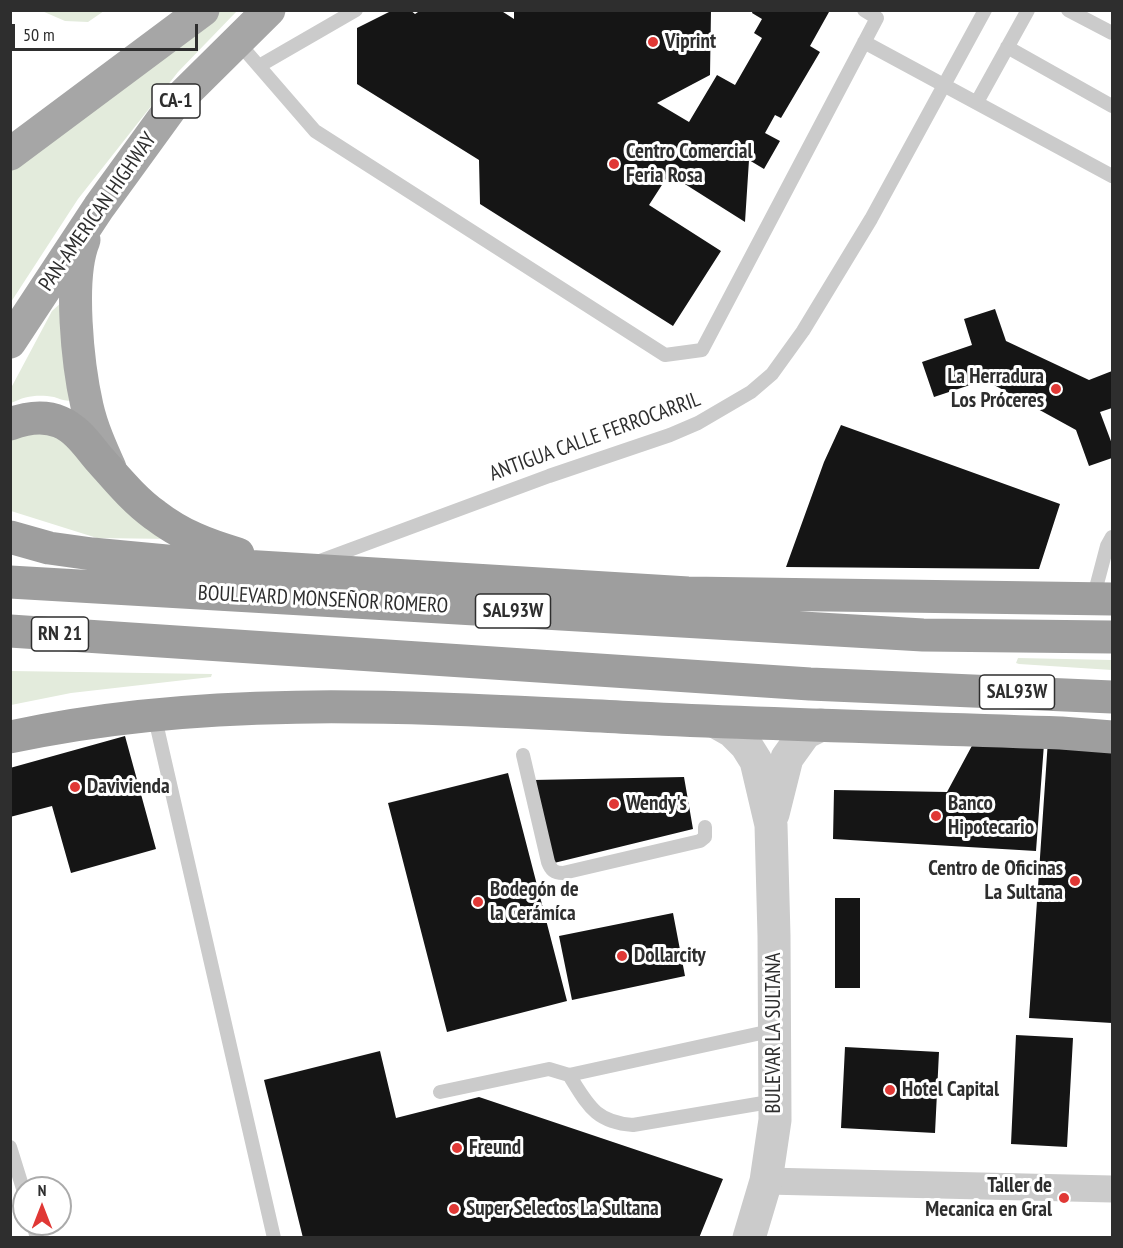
<!DOCTYPE html>
<html>
<head>
<meta charset="utf-8">
<style>
	body { margin:0 }
	#map { position:relative; width:1123px; height:1248px; overflow:hidden; background:#fff; font-family:"PT Sans Narrow",sans-serif }
	canvas { display:block }
	.frame { position:absolute; inset:0; border:12px solid #2e2e2e; pointer-events:none }
	.north { position:absolute; left:12px; top:1176px; width:60px; height:60px; box-sizing:border-box; background:#fff; border:2px solid #ababab; border-radius:50%; rotate:0deg; font-size:16px; font-weight:700; line-height:24px; text-align:center; color:#2e2e2e }
	.north::after { content:''; display:block; margin:auto; width:21px; height:27px; background:#e03835; clip-path:polygon(50% 0,100% 100%,50% 72%,0 100%) }
	.scale { position:absolute; left:12px; top:24px; width:186px; height:27px; box-sizing:border-box; border:3px solid #2e2e2e; border-top:0; padding-left:8px; font-size:18px; line-height:21px; white-space:nowrap; color:#2e2e2e; -webkit-text-stroke:4px #fff; paint-order:stroke }
</style>
</head>
<body>
<div id="map">
<canvas width="1123" height="1248"></canvas>
<div class="frame"></div>
<div class="north">N</div>
<div class="scale">50 m</div>
</div>
<script>
const ctx = document.querySelector('canvas').getContext('2d');
ctx.lineJoin = 'round';
function paint(path, color) { ctx.fillStyle = color; ctx.fill(path, 'evenodd'); }
function trace(path, color, width, dash) { ctx.strokeStyle = color; ctx.lineWidth = width; ctx.lineCap = dash ? 'butt' : 'round'; ctx.setLineDash(dash || []); ctx.stroke(path); }
function write(font, color, halo, rows, align = 'center') {
  ctx.font = font + ' "PT Sans Narrow",sans-serif'; ctx.lineWidth = 6; ctx.setLineDash([]); ctx.textBaseline = 'middle'; ctx.strokeStyle = halo; ctx.fillStyle = color; for (const [text, x, y, turn = 0] of rows) {
    ctx.save(); ctx.translate(x, y); ctx.rotate((+turn || 0) * Math.PI / 180); ctx.textAlign = isNaN(turn) ? turn : align; if (halo) ctx.strokeText(text, 0, 0); ctx.fillText(text, 0, 0); ctx.restore();
  }
}
const green = new Path2D(`
	M 42,11 L 104,11 L 88,22 L 65,21 Z
	M 217,11 L 237,11 L 178,72 L 78,199 L 11,302 L 10,162 Z
	M 63,301 L 73,400 C 65,402 61,399 54,397 C 38,394 25,396 11,403 L 11,388 L 52,311 Z
	M 36,425 L 71,439 L 172,539 L 97,538 L 11,511 L 10,434 Z
	M 1018,658 L 1112,660 L 1112,670 L 1019,664 L 1016,663 Z
	M 11,671 L 212,674 L 211,677 L 71,693 L 11,705 Z`);
const building = new Path2D(`
	M 393,10 L 410,10 L 415,14 L 421,10 L 500,10 L 514,19 L 514,10 L 711,10 L 710,75 L 657,103 L 689,122 L 717,75 L 735,85 L 762,38 L 754,33 L 762,19 L 752,13 L 753,10 L 826,10 L 829,12 L 810,46 L 820,52 L 781,118 L 775,115 L 765,133 L 780,141 L 764,169 L 749,160 L 745,222 L 669,174 L 649,205 L 721,251 L 673,326 L 480,204 L 479,160 L 357,84 L 357,28 Z
	M 995,309 L 1006,341 L 1089,380 L 1112,371 L 1112,408 L 1100,412 L 1112,444 L 1112,458 L 1089,466 L 1076,430 L 985,380 L 934,397 L 922,362 L 972,345 L 964,319 Z
	M 841,425 L 1060,504 L 1039,569 L 786,567 L 824,462 Z
	M 125,736 L 156,849 L 71,873 L 52,806 L 10,817 L 10,768 Z
	M 1048,740 L 1112,744 L 1112,1023 L 1029,1018 Z
	M 974,742 L 1044,744 L 1036,851 L 833,839 L 834,790 L 947,792 Z
	M 508,773 L 567,1001 L 447,1032 L 388,803 Z
	M 684,777 L 693,829 L 554,863 L 533,780 Z
	M 835,898 L 860,898 L 860,988 L 835,988 Z
	M 673,913 L 685,976 L 572,1000 L 559,936 Z
	M 1016,1035 L 1073,1038 L 1067,1147 L 1011,1144 Z
	M 845,1047 L 939,1052 L 935,1133 L 841,1128 Z
	M 380,1051 L 396,1118 L 479,1097 L 723,1179 L 699,1238 L 303,1238 L 264,1080 Z`);
const service = new Path2D(`
	M 1068,10 L 1112,33
	M 237,41 L 315,131 L 665,355 L 702,350 L 877,18 L 864,10
	M 864,42 L 1112,176
	M 1007,47 L 1112,106
	M 259,66 L 356,10
	M 977,102 L 1028,10
	M 317,562 L 549,476 L 670,435 L 698,423 L 751,392 L 772,374 L 803,331 L 871,219 L 985,10
	M 1093,599 L 1107,546 L 1112,537
	M 154,714 L 274,1238
	M 523,755 L 548,862 C 551,870 554,873 563,873 L 700,841 L 705,837 L 705,827
	M 569,1075 C 588,1105 595,1122 633,1125 L 775,1101
	M 440,1092 L 549,1069 L 569,1075 L 775,1030
	M 10,1147 L 24,1192
	M 33,1224 L 37,1238`);
const minor = new Path2D(`
	M 766,1181 L 1112,1189`);
const tertiary = new Path2D(`
	M 716,722 L 732,731 L 746,745 L 756,761 L 771,825 L 774,936 L 775,1120 L 766,1181 L 749,1238
	M 773,814 L 787,758 L 805,733 L 821,725`);
const primary = new Path2D(`
	M 10,154 L 203,10
	M 84,240 C 68,278 78,366 87,406 C 92,428 101,448 110,468
	M 10,342 L 99,207 L 173,105 L 269,10`);
const trunk = new Path2D(`
	M 10,424 C 26,418 44,415 60,422 C 77,429 88,446 100,460 C 117,479 134,500 155,515 C 181,535 207,545 238,554
	M 10,537 L 49,548 L 92,554 L 177,562 L 688,593 L 1112,599
	M 10,582 L 923,635 L 1112,637
	M 10,631 L 810,684 L 1112,697
	M 10,737 C 216,692 430,708 638,718 C 779,725 920,728 1061,733 L 1112,737`);
const markers = [
	[653,42,6,"#e03835"],
	[614,164,6,"#e03835"],
	[1056,389,6,"#e03835"],
	[75,787,6,"#e03835"],
	[614,804,6,"#e03835"],
	[936,816,6,"#e03835"],
	[1075,881,6,"#e03835"],
	[478,902,6,"#e03835"],
	[622,956,6,"#e03835"],
	[890,1090,6,"#e03835"],
	[457,1148,6,"#e03835"],
	[1064,1198,6,"#e03835"],
	[454,1209,6,"#e03835"]
];
const shields = [
	[176,101,48],
	[513,611,75],
	[60,634,57],
	[1017,692,75]
];
const shieldNames = [
	["CA-1",176,101],
	["SAL93W",513,611],
	["RN 21",60,634],
	["SAL93W",1017,692]
];
const poiNames = [
	["Viprint",665,42],
	["Centro Comercial",626,152],
	["Feria Rosa",626,176],
	["La Herradura",1044,377,"right"],
	["Los Próceres",1044,401,"right"],
	["Davivienda",87,787],
	["Wendy's",626,804],
	["Banco",948,804],
	["Hipotecario",948,828],
	["Centro de Oficinas",1063,869,"right"],
	["La Sultana",1063,893,"right"],
	["Bodegón de",490,890],
	["la Cerámíca",490,914],
	["Dollarcity",634,956],
	["Hotel Capital",902,1090],
	["Freund",469,1148],
	["Taller de",1052,1186,"right"],
	["Mecanica en Gral",1052,1210,"right"],
	["Super Selectos La Sultana",466,1209]
];
const streetNames = [
	["PAN-AMERICAN HIGHWAY",98,212,-55],
	["ANTIGUA CALLE FERROCARRIL",595,437,-20],
	["BOULEVARD MONSEÑOR ROMERO",323,600,3],
	["BULEVAR LA SULTANA",774,1033,-90]
];
paint(green, '#e3ebdc');
paint(building, '#151515');
trace(service, '#cbcbcb', 14);
trace(minor, '#cbcbcb', 27);
trace(tertiary, '#cbcbcb', 33);
trace(primary, '#a6a6a6', 33);
trace(trunk, '#9e9e9e', 33);
for (const [x, y, r, color] of markers) { const dot = new Path2D(); dot.arc(x, y, r, 0, 2 * Math.PI); ctx.fillStyle = color; ctx.fill(dot); trace(dot, '#fff', 2); }
for (const [x, y, w] of shields) { const box = new Path2D(); box.roundRect(x - w / 2, y - 17, w, 34, 4.5); ctx.fillStyle = '#fff'; ctx.fill(box); trace(box, '#2e2e2e', 1.5); }
write('bold 20px', '#2e2e2e', null, shieldNames);
write('bold 21px', '#2e2e2e', '#fff', poiNames, 'left');
write('21px', '#2e2e2e', '#fff', streetNames);
</script>
</body>
</html>
